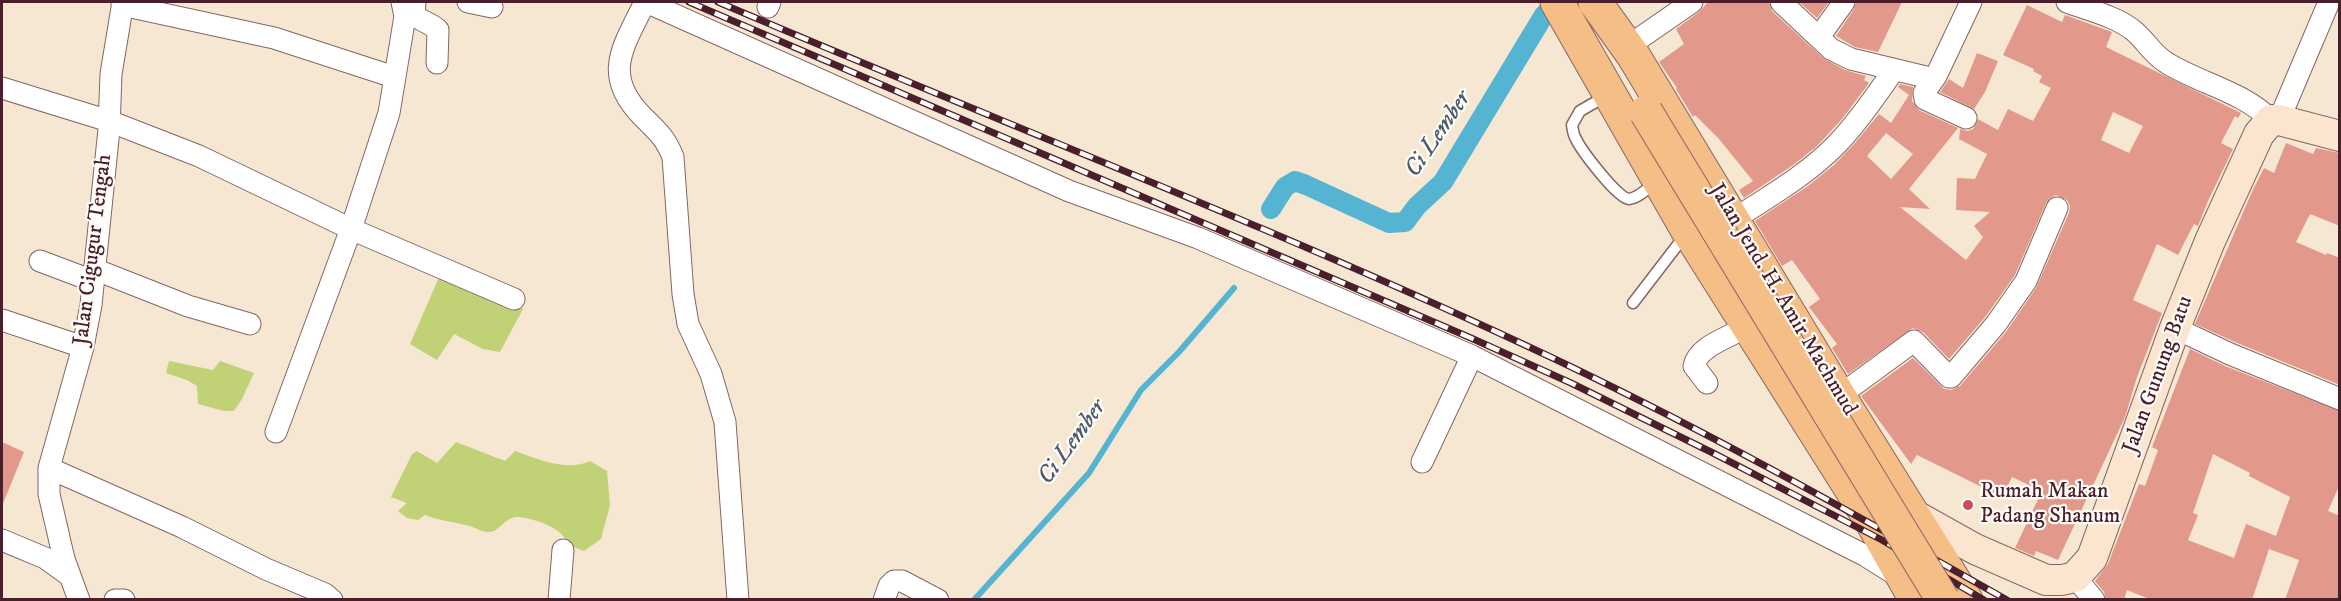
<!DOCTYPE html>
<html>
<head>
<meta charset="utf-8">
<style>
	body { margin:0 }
	#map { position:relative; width:2341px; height:601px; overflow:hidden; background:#f6e7d2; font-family:"IM FELL DW Pica",serif }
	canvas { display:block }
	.frame { position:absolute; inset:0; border:3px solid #4a1f2b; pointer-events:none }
</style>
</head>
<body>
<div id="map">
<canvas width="2341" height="601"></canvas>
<div class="frame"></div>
</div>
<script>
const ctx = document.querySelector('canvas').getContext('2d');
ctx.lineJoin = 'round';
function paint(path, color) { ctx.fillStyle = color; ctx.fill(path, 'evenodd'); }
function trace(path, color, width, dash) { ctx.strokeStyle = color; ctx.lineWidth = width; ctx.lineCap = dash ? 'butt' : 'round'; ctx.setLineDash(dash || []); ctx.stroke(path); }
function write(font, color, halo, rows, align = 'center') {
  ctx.font = font + ' "IM FELL DW Pica",serif'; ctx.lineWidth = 4.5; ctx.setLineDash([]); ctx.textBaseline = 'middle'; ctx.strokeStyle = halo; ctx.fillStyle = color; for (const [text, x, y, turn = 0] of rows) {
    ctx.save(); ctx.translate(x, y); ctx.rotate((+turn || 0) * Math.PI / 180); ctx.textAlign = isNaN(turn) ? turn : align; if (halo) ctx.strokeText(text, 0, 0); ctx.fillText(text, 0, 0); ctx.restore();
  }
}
const green = new Path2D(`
	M 440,275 L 509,297 L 523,309 L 500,352 L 483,349 L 454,334 L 437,360 L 410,344 Z
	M 169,361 L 213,370 L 220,361 L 254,373 L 242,399 L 234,411 L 224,411 L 198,404 L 197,386 L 187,380 L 166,373 Z
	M 456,442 L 505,461 L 515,451 C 537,459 567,472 590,461 L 607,471 L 610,505 L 601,539 L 584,551 C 566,544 572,544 559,532 C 550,524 528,517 516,517 C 504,518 499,533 488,532 C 482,532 475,528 470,526 C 455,522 440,521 425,515 L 418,520 L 407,518 L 398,511 L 407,503 L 391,497 L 412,454 L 417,451 L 437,463 Z`);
const stream = new Path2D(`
	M 974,600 L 1089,473 L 1141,390 L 1179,352 L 1234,288`);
const canal = new Path2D(`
	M 1271,209 L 1285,187 L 1295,181 L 1306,185 L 1389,223 L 1405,222 L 1417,206 L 1443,182 L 1544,15 L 1558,2`);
const building = new Path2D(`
	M 1708,2 L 1769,2 L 1772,11 L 1823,58 L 1845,70 L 1866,76 L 1864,80 L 1869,83 L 1842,119 L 1817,146 L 1793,165 L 1744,198 L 1739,190 L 1753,181 L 1719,139 L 1695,115 L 1693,117 L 1676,89 L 1677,88 L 1659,62 L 1684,44 L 1676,29 L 1699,12 Z
	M 1799,2 L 1829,2 L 1817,18 Z
	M 1856,2 L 1902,2 L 1878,52 L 1855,47 L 1836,36 L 1854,9 Z
	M 2027,5 L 2062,22 L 2065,15 L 2112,32 L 2106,47 L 2241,113 L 2238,118 L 2235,116 L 2221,143 L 2233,149 L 2208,201 L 2198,226 L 2194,224 L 2178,255 L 2157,244 L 2133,300 L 2162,313 L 2137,377 L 2125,417 L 2058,560 L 2036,551 L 2034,556 L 2015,548 L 2042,491 L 2012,477 L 2002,497 L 1917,455 L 1911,464 L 1861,396 L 1913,358 L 1944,389 L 1951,390 L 1960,386 L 2006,332 L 2036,288 L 2069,213 L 2070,206 L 2067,200 L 2056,195 L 2050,198 L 2046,203 L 2015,275 L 1986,316 L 1949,359 L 1923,332 L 1913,328 L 1848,374 L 1832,348 L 1837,344 L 1809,307 L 1820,299 L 1792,260 L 1782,266 L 1755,221 L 1808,186 L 1834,165 L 1854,144 L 1879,114 L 1891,123 L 1909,95 L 1898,87 L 1900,84 L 1913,87 L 1912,101 L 1919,110 L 1958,128 L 1909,189 L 1930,209 L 1900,207 L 1966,260 L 1983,237 L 1974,226 L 1990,212 L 1956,210 L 1957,178 L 1975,179 L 1987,154 L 1959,139 L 1960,129 L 1967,131 L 1973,129 L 1978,119 L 1998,130 L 2008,109 L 2033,121 L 2051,88 L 2039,82 L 2042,76 L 2033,71 L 2034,69 L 2003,55 ZM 2113,112 L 2143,126 L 2129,153 L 2101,140 ZM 1886,133 L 1913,154 L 1891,179 L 1867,156 Z
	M 1977,53 L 1998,61 L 1985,92 L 1974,109 L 1940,92 L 1949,79 L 1963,88 Z
	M 2286,143 L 2313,154 L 2316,148 L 2340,153 L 2340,226 L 2310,214 L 2296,242 L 2326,255 L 2327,253 L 2340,258 L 2340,385 L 2235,342 L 2195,324 L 2251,194 L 2264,168 L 2274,173 Z
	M 2190,349 L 2225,366 L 2340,411 L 2340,484 L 2328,511 L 2340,516 L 2340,600 L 2285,600 L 2299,560 L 2269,549 L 2252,600 L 2152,600 L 2127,590 L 2124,600 L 2106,600 L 2104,592 L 2095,581 L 2108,564 L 2139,484 L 2145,486 L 2158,450 L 2152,447 ZM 2213,454 L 2250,473 L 2249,476 L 2290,497 L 2276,536 L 2246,524 L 2234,558 L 2188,540 L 2198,515 L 2193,513 Z
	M 2,442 L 24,452 L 2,506 Z`);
const lane = new Path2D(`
	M 1606,96 L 1580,111 L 1572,125 C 1573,130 1573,135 1576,139 C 1581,150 1618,199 1629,199 C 1639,198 1649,187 1657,181
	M 1633,303 L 1686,234`);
const street = new Path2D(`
	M 415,2 L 414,14 C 421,22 431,23 438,30 L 437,63
	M 468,2 L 492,7
	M 645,2 C 624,46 601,74 642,116 C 657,131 665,137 673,157 L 683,294 L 688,324 L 711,374 L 725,422 L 738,600
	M 646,2 L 1069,191 L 1198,238 L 1472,356 L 1866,556 L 1901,578
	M 1781,2 L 1831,49 L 1851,59 L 1934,79
	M 2067,2 C 2088,10 2116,16 2134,31 C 2146,41 2153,55 2167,63 C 2201,84 2242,91 2271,120
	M 122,5 L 274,38 L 394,77
	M 768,7 L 770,2
	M 1819,37 L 1844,2
	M 1627,47 L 1692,2
	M 2,88 L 109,121 L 199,156 L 351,229 L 514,299
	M 1966,118 L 1925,99 L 1924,93 L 1936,76 L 1971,2
	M 2279,120 L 2329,2
	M 1733,220 C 1768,197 1807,175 1837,144 C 1858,122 1876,96 1893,71
	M 40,261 L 93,281
	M 94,269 L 188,306 L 250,324
	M 2,320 L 83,347
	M 2175,328 L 2230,354 L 2340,399
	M 1707,383 L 1694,366 C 1698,345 1732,337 1747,326
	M 1839,396 L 1914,341 L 1949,377 L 1951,377 L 1996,324 L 2026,281 L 2057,208
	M 276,432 L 351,229 L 389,113 L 405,16 L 402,2
	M 1422,462 L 1472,356
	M 49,468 L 182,527 L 266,569 L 325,594 L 332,600
	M 2,540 L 45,558 L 70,576
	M 2075,577 L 2094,600
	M 79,600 L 64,559 L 49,494 L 49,468 L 83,347 L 91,305 L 109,129 L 111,74 L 123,2
	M 115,600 L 124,600
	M 559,600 L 563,550
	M 884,600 L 889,586 L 894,581 L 902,581 L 938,600`);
const secondary = new Path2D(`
	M 1907,511 L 1975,549 L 2046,580 L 2062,580 L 2075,577 L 2092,558 L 2175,328 L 2210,241 L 2259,134 L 2271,120 L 2279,120 L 2340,136`);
const highway = new Path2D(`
	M 1557,2 L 1688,231 L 1872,522 L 1916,600
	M 1595,2 L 1633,55 L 1839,396 L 1966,600`);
const rail = new Path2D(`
	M 689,2 L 1471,338 L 1571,383 L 1711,452 L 1882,540 L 1984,600
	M 718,2 C 987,117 1261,222 1527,346 C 1691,422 1849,511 2007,600`);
const highwayBridge = new Path2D(`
	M 1646,112 L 1943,600`);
const markers = [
	[1968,505,6,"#d1495b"]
];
const streetNames = [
	["Jalan Cigugur Tengah",94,250,-83],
	["Jalan Jend. H. Amir Machmud",1782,300,59],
	["Jalan Gunung Batu",2159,375,-70]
];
const poiNames = [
	["Rumah Makan",1980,492],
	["Padang Shanum",1980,517]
];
const waterNames = [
	["Ci Lember",1439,135,-56],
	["Ci Lember",1073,443,-54]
];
paint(green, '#c0d275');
trace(stream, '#54b4d2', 6);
trace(canal, '#54b4d2', 20);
paint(building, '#e2988b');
trace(lane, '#866565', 13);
trace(street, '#866565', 23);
trace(secondary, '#866565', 32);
trace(highway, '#866565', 35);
trace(lane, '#fff', 10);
trace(street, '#fff', 21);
trace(secondary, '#fbe5cf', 30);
trace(highway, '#f6be87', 33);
trace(rail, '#4a1f2b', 7);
trace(rail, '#fdfcf7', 4.5, [14]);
trace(highwayBridge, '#866565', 35, []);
trace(highwayBridge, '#f6be87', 33);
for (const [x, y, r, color] of markers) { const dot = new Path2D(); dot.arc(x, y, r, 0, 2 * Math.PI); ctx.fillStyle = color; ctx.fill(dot); trace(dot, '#fdfcf7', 2); }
write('22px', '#4a1f2b', '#fdfcf7', streetNames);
write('22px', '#4a1f2b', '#fdfcf7', poiNames, 'left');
write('italic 24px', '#4e5b6e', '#fdfcf7', waterNames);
</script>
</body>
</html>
